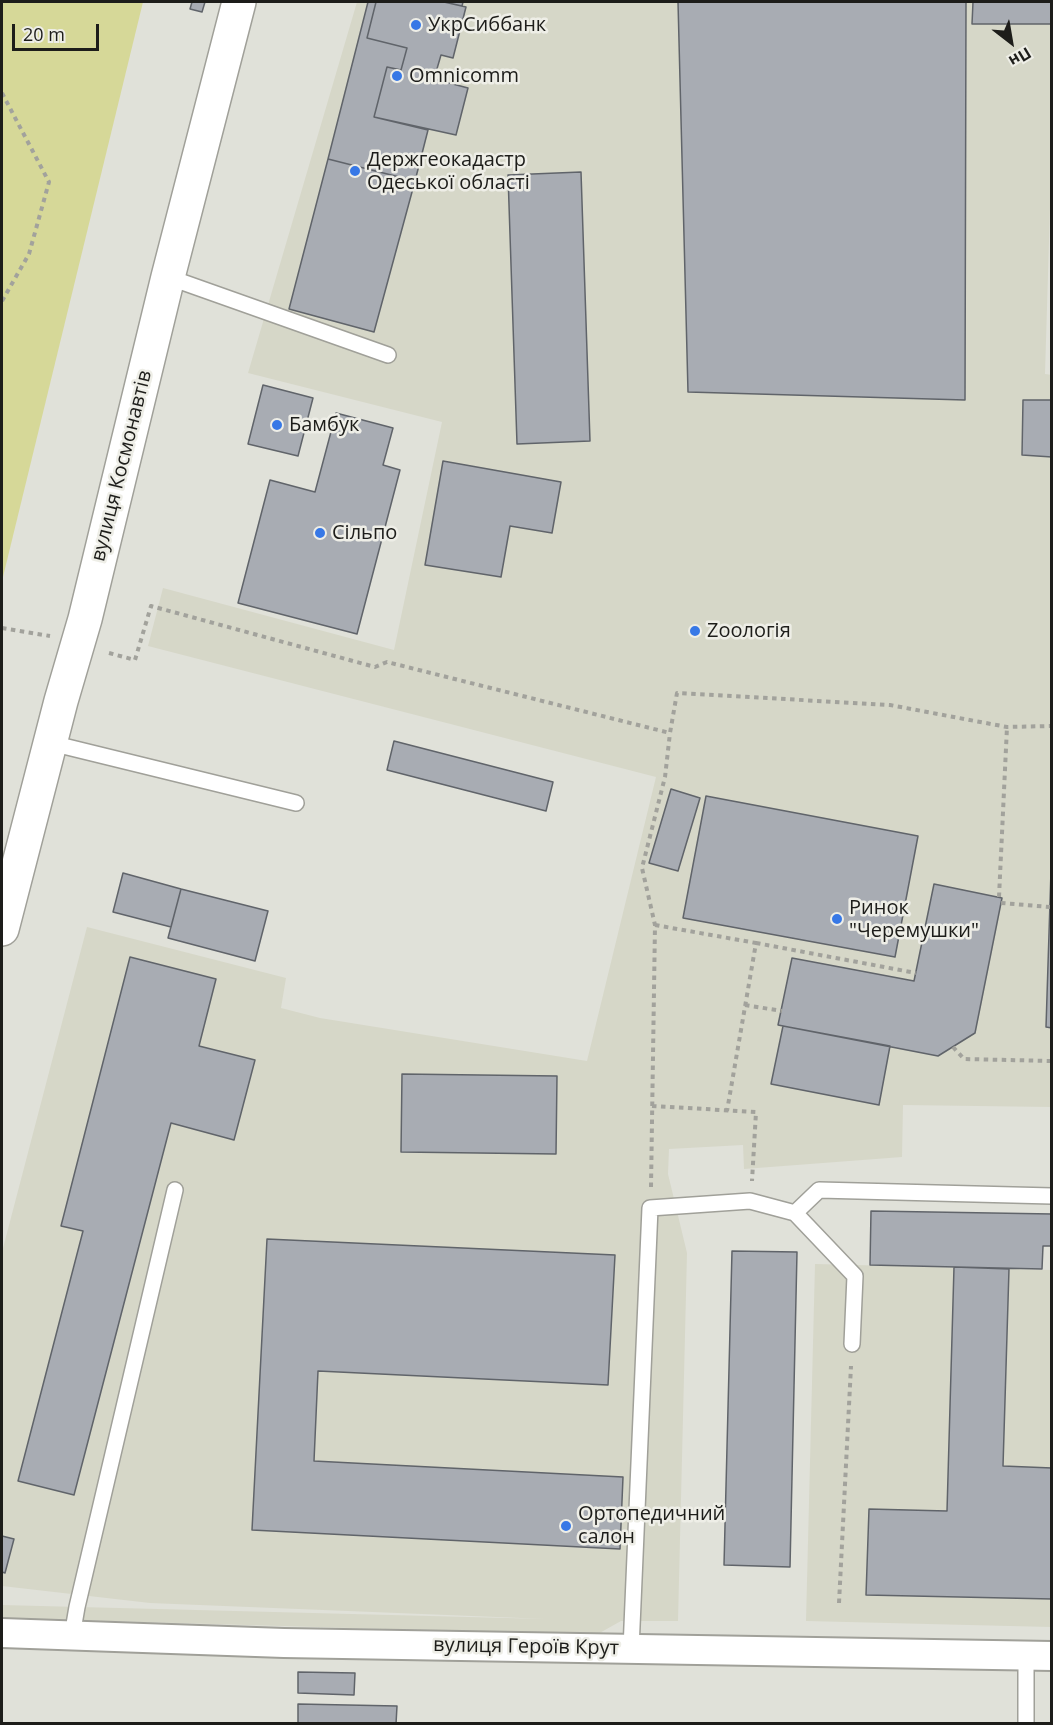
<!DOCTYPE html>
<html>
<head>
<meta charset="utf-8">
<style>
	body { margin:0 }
	#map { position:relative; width:1053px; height:1725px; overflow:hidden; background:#e0e1d9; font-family:"Open Sans",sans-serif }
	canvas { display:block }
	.frame { position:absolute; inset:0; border:3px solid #1d1d1a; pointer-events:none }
	.north { position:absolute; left:981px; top:12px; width:60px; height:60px; -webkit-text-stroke:4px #eeeee7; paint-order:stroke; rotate:149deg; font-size:16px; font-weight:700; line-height:24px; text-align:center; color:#1d1d1a }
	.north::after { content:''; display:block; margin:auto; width:21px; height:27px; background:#1d1d1a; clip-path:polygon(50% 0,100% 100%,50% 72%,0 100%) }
	.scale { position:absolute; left:12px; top:24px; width:87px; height:27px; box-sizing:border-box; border:3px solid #1d1d1a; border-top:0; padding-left:8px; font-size:18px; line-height:21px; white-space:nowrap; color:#1d1d1a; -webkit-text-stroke:4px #eeeee7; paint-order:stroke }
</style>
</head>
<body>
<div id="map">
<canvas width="1053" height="1725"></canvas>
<div class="frame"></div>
<div class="north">Пн</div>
<div class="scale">20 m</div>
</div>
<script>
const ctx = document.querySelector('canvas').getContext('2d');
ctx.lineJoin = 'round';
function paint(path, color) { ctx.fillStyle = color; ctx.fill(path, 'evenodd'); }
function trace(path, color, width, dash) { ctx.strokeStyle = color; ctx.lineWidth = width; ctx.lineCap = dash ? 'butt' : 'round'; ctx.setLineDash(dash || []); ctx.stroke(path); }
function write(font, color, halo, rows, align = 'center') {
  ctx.font = font + ' "Open Sans",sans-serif'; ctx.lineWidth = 5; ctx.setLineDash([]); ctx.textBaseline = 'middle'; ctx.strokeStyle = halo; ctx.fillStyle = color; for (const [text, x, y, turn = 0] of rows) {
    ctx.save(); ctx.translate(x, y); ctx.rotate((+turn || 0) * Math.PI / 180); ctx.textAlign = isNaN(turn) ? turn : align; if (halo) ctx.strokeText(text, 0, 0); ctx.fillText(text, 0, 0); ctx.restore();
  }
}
const built = new Path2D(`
	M 357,2 L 1051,2 L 1051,174 L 1045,374 L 1052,375 L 1051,1107 L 903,1105 L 902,1157 L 744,1169 L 743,1145 L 669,1149 L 668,1174 L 687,1253 L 678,1621 L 621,1621 L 596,1635 L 2,1618 L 2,1605 L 546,1619 L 150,1603 L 2,1586 L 2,1252 L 87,927 L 286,978 L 281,1008 L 320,1018 L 587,1061 L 656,777 L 148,646 L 163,588 L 394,650 L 442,422 L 248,373 Z
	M 815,1264 L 1051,1270 L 1051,1627 L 806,1621 Z`);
const green = new Path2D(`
	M 2,2 L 143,2 L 2,581 Z`);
const building = new Path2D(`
	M 192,2 L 205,2 L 202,12 L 190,9 Z
	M 368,2 L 376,2 L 367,38 L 407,48 L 401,70 L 387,67 L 374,117 L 428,130 L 415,181 L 328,159 Z
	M 376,2 L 444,2 L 466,7 L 453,58 L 441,55 L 434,79 L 468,88 L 456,135 L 374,117 L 387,67 L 401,70 L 407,48 L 367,38 Z
	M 444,2 L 463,2 L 462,6 Z
	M 678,2 L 966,2 L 965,400 L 688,392 Z
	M 973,2 L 1052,2 L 1052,24 L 972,24 Z
	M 328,159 L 415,181 L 374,332 L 289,309 Z
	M 581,172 L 590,441 L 517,444 L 508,175 Z
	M 263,385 L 313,398 L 298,456 L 248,444 Z
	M 1023,400 L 1052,400 L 1052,457 L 1022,455 Z
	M 336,413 L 393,428 L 383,465 L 400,470 L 357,634 L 238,603 L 270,480 L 315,492 Z
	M 443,461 L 561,482 L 552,533 L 510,526 L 501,577 L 425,565 Z
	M 394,741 L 553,782 L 546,811 L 387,770 Z
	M 671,789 L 700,798 L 678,871 L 649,863 Z
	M 706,796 L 918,836 L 895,957 L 683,918 Z
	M 1052,840 L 1052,1028 L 1046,1027 Z
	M 123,873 L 181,889 L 171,927 L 113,912 Z
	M 934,884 L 1002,898 L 975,1033 L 938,1056 L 778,1025 L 792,958 L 914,981 Z
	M 181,889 L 268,911 L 255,961 L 168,938 Z
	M 130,957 L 216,979 L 199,1046 L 255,1060 L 234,1140 L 171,1123 L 74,1495 L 18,1481 L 83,1231 L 61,1226 Z
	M 783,1026 L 890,1046 L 879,1105 L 771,1084 Z
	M 402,1074 L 557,1076 L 556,1154 L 401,1152 Z
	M 871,1211 L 1052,1214 L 1052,1246 L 1043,1246 L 1042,1269 L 870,1265 Z
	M 267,1239 L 615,1255 L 608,1385 L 318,1371 L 314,1461 L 623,1477 L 620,1549 L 252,1530 Z
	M 732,1251 L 797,1252 L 790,1567 L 724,1565 Z
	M 954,1267 L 1009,1269 L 1003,1466 L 1052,1468 L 1052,1599 L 866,1595 L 869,1509 L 947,1511 Z
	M 2,1536 L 14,1539 L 5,1573 L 2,1572 Z
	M 298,1672 L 355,1673 L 354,1695 L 298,1693 Z
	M 298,1704 L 397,1706 L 396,1724 L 298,1724 Z`);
const path = new Path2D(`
	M 2,93 L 49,182 L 29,254 L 2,301
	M 2,628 L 50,636
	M 109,653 L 135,660 L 151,606 L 375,667 L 387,662 L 670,733 L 677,693 L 890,705 L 1007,727 L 1052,726
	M 999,897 L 1007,727
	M 1001,903 L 1050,907
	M 655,925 L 756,943 L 727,1111
	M 756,943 L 916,973
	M 745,1005 L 782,1011
	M 953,1047 L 964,1059 L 1052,1061
	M 652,1106 L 756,1112 L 752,1181
	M 651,1187 L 655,925 L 642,868 L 665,777 L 670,733
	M 839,1603 L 851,1366`);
const lane = new Path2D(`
	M 168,277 L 388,355
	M 51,743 L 296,803
	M 795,1213 L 819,1190 L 1052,1196
	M 72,1636 L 77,1607 L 175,1190
	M 631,1649 L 650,1208 L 750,1201 L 795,1213 L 855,1276 L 852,1344
	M 1026,1655 L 1026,1724`);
const street = new Path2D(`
	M 2,1633 L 284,1643 L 1052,1656`);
const secondary = new Path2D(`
	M 2,929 L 61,701 L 85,619 L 168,277 L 239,2`);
const markers = [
	[416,25,6,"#3778e6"],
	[397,76,6,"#3778e6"],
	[355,171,6,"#3778e6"],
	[277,425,6,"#3778e6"],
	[320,533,6,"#3778e6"],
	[695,631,6,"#3778e6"],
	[837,919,6,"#3778e6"],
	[566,1526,6,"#3778e6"]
];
const poiNames = [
	["УкрСиббанк",428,25],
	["Omnicomm",409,76],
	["Держгеокадастр",367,160],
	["Одеської області",367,183],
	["Бамбук",289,425],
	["Сільпо",332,533],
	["Zooлогія",707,631],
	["Ринок",849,908],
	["\"Черемушки\"",849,931],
	["Ортопедичний",578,1514],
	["салон",578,1537]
];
const streetNames = [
	["вулиця Космонавтів",122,466,-76],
	["вулиця Героїв Крут",526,1647,1]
];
paint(built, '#d6d7c8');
paint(green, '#d6d898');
paint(building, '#a8acb3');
trace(building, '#60646a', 1.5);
trace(lane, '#a0a099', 18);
trace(street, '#a0a099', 32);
trace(secondary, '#a0a099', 36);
trace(path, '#a2a29c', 4, [4.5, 4.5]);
trace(lane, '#fff', 15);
trace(street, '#fff', 28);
trace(secondary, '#fff', 33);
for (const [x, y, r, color] of markers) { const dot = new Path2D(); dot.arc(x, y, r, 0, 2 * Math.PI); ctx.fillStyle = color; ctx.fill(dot); trace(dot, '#eeeee7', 2); }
write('20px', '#1d1d1a', '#eeeee7', poiNames, 'left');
write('20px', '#1d1d1a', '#eeeee7', streetNames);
</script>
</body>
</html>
